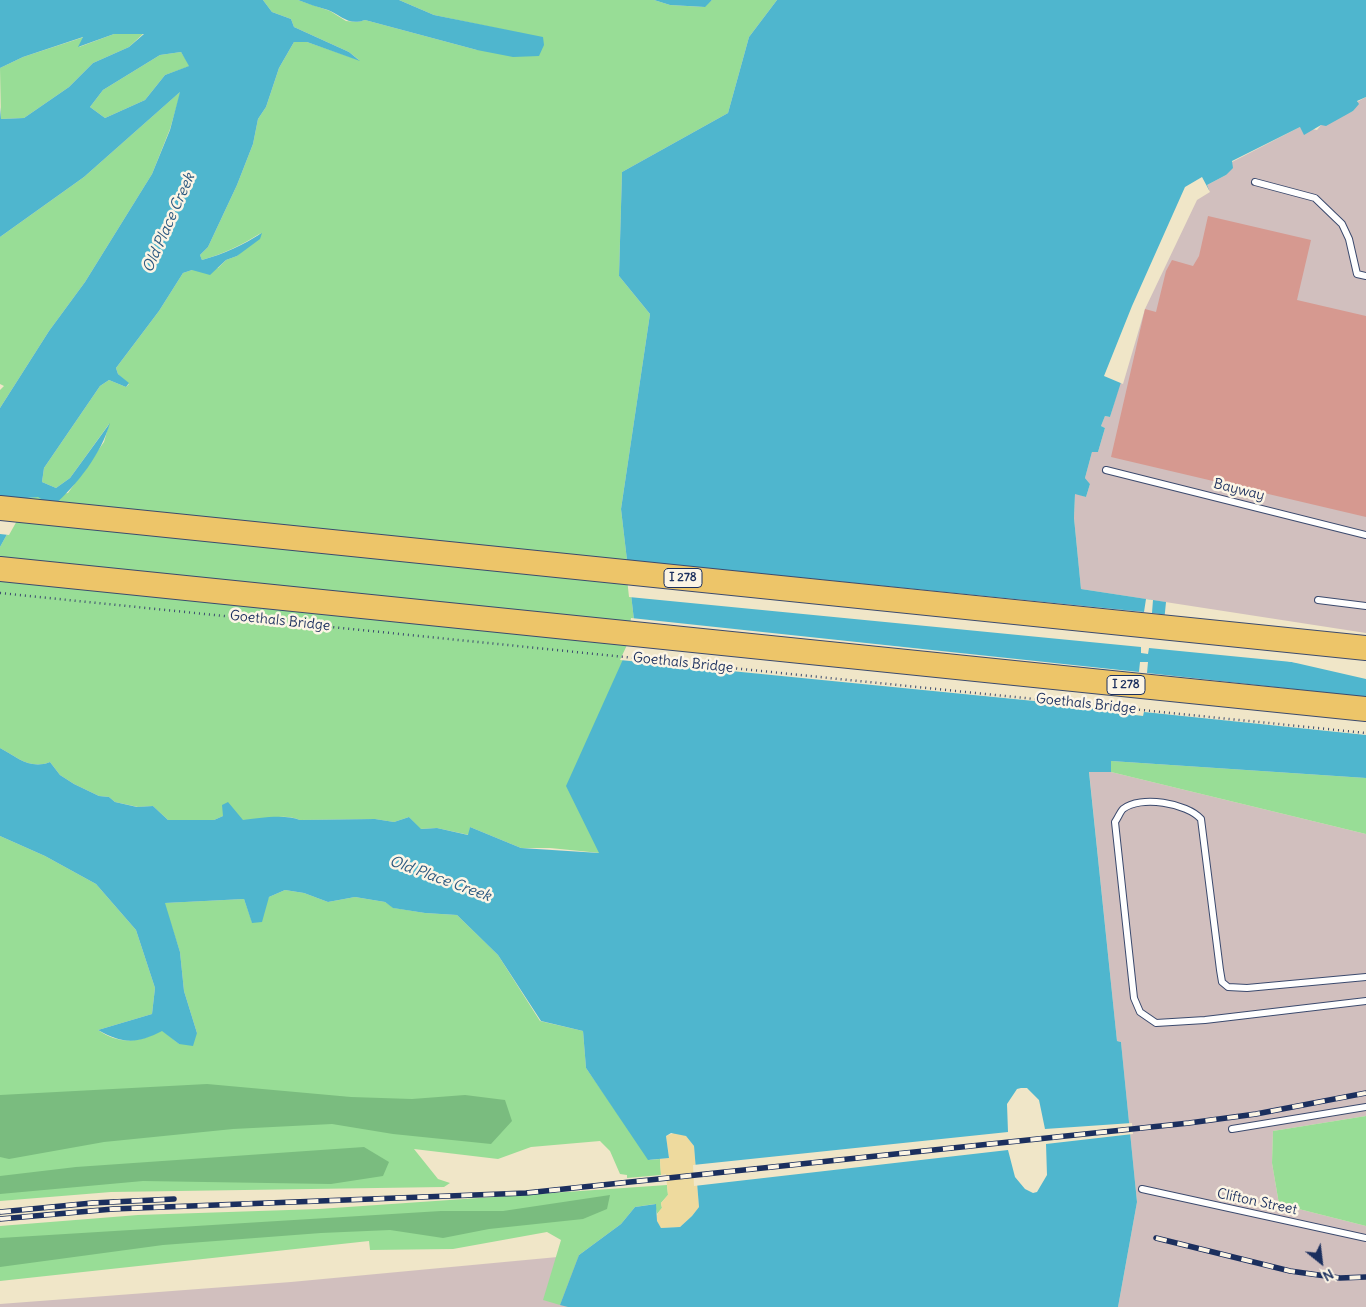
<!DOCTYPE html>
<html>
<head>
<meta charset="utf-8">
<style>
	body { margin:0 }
	#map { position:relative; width:1366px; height:1307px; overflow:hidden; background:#f0e6c8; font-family:Delius,sans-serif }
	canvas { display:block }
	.north { position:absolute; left:1296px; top:1237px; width:50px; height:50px; -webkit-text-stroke:4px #fcf5e5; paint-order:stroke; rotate:151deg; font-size:14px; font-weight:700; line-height:20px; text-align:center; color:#1b2f5e }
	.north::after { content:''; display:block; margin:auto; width:18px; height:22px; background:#1b2f5e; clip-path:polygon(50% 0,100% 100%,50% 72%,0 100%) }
</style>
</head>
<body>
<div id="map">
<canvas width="1366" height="1307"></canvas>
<div class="north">N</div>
</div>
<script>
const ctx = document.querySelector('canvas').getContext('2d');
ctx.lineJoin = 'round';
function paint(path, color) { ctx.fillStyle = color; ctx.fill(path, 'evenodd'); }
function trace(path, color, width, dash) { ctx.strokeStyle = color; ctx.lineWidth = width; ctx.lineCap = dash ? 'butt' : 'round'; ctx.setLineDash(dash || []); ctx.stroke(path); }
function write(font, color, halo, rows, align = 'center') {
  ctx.font = font + ' Delius,sans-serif'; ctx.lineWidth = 5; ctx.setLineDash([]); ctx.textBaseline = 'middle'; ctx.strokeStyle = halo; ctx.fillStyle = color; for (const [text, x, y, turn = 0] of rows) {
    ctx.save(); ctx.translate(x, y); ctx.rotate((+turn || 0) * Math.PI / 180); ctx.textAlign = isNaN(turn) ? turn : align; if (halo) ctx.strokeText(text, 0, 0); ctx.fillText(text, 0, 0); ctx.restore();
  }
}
const industrial = new Path2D(`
	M 1366,97 L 1366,633 L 1081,589 L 1074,518 L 1075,493 L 1086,497 L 1090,484 L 1085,478 L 1092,452 L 1098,452 L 1105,428 L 1101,426 L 1105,416 L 1110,417 L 1140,315 L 1196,198 L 1207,185 L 1226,175 L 1232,162 L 1300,127 L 1317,130 L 1321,125 L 1353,111 L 1357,102 Z
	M 1089,771 L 1111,772 L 1366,834 L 1366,1116 L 1273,1131 L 1272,1163 L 1279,1204 L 1366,1226 L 1366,1307 L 1118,1307 L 1137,1202 L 1121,1042 L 1117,1041 Z
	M 579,1255 L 570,1307 L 0,1307 L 0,1304 L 291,1282 Z`);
const green = new Path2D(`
	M 263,0 L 298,0 L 330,11 L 346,21 L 358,22 L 365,20 L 477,50 L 543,38 L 434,15 L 399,0 L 654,0 L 670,5 L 704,7 L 712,0 L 777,0 L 749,37 L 728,113 L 622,172 L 619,276 L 650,314 L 621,509 L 634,620 L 600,853 L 550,848 L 521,848 L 470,827 L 469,835 L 437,828 L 420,829 L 409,817 L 394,822 L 375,819 L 300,820 C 281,812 261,822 242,820 C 236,820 229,817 223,816 L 214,820 L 168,820 L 153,806 L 138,807 L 115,802 L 109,797 L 99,796 L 74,784 L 60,775 L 50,762 C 30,770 17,757 0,748 L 0,547 L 27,498 L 68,493 L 104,442 L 109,424 L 70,478 L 56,488 L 42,482 L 44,468 L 100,386 L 109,380 L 126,387 L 129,384 L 118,374 L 116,368 L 159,311 L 183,273 L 192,270 L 218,268 L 226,260 L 237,256 L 261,233 C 242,245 223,254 202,260 L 200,255 L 208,247 L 237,185 L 253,144 L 258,119 L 266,107 L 279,68 L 294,42 L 307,42 L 359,60 L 349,52 L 294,27 L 291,19 L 272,12 Z
	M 144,33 L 129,47 L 93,63 L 69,87 L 24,118 L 1,119 L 0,68 L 23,57 L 84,37 L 79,47 L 114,34 Z
	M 181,52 L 190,66 L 165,75 L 145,100 L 105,118 L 90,107 L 103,90 L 160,55 Z
	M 181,91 L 170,129 L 152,174 L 85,282 L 49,331 L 0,408 L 0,390 L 4,386 L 0,384 L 0,237 L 84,177 Z
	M 1111,761 L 1366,778 L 1366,834 L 1111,772 Z
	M 0,836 L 45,856 L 96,884 L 136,930 L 155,988 L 152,1014 L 98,1030 C 120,1045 139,1043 162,1030 L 179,1044 L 197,1033 L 184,991 L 180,952 L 164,903 L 244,899 L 252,922 L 269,897 L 285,890 L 304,893 L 328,902 L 355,897 L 385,902 L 394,908 L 425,913 L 457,915 L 498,955 L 540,1021 L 583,1031 L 586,1068 L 650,1160 L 660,1159 L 661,1175 L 627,1178 L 627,1175 L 620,1174 L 610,1151 L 600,1141 L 531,1147 L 498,1159 L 414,1149 L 438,1179 L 450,1183 L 444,1187 L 111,1192 L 0,1201 Z
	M 1366,1116 L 1366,1226 L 1279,1204 L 1272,1163 L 1273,1131 Z
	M 667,1185 L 668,1195 L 661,1203 L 662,1208 L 657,1214 L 655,1204 L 635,1207 L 621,1224 L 579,1255 L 560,1305 L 543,1300 L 561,1240 L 547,1232 L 453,1249 L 370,1250 L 369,1241 L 0,1281 L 0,1226 L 138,1215 L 319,1209 Z`);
const forest = new Path2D(`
	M 207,1084 L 351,1097 L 412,1099 L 465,1095 L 505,1100 L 512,1121 L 491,1144 L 393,1134 L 332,1124 L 233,1129 L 104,1142 L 9,1159 L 0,1157 L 0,1095 Z
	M 364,1147 L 389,1162 L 383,1176 L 331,1184 L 143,1181 L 0,1194 L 0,1176 L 76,1167 Z
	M 610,1195 L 607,1209 L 583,1219 L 489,1229 L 443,1238 L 390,1230 L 321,1233 L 163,1245 L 0,1267 L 0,1238 L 441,1211 L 503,1211 Z`);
const sand = new Path2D(`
	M 677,1132 L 686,1136 L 694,1146 L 699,1207 L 692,1216 L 680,1227 L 661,1228 C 655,1220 655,1215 662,1208 L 661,1203 L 668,1195 L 666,1174 L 661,1175 L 660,1159 L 669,1158 L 666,1136 Z`);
const water = new Path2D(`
	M 0,0 L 263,0 L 272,12 L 291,19 L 294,27 L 349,52 L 360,61 L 307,42 L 294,42 L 279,68 L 266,107 L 258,119 L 253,144 L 237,185 L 208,247 L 200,255 L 202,260 C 224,254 243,245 262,233 L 260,239 L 237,256 L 226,260 L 210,275 L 192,270 L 183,273 L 159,311 L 116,368 L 118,374 L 129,383 L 126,387 L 109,380 L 100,386 L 44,468 L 42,482 L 56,488 L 70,478 L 110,423 C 101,454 78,484 53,506 L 38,497 L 27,498 L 0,547 L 0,408 L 49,331 L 85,282 L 152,174 L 170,130 L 180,92 L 84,177 L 0,237 L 0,107 L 1,119 L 24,118 L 69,87 L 93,63 L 129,47 L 144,34 L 114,34 L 78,47 L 83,37 L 23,57 L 0,68 ZM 181,52 L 189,66 L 165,75 L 145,100 L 105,118 L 90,107 L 103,90 L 160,55 Z
	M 298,0 L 399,0 L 434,15 L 543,37 L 544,45 L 539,56 L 513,57 L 477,50 L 365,20 C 349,26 342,16 328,10 C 318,7 308,4 298,0 Z
	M 654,0 L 712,0 L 705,7 L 670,5 Z
	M 777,0 L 1366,0 L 1366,97 L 1357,101 L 1359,104 L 1353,111 L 1326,126 L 1321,125 L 1304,135 L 1300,127 L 1232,161 L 1233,168 L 1226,175 L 1207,185 L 1209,190 L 1196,198 L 1140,315 L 1134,341 L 1110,417 L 1105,416 L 1101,426 L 1105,428 L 1098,452 L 1092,452 L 1085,478 L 1090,484 L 1086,497 L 1075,494 L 1074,518 L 1081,589 L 1166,602 L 1164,622 L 1187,638 L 1366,679 L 1366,778 L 1111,761 L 1111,772 L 1089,772 L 1117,1041 L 1121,1042 L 1137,1202 L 1118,1307 L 568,1307 L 560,1305 L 579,1255 L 621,1224 L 635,1207 L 656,1204 L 657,1221 L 661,1228 L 680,1227 L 692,1216 L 699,1207 L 694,1146 L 686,1136 L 671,1133 L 666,1136 L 669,1158 L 648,1160 L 586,1068 L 583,1031 L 541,1021 L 498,955 L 457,915 L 425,913 L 393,908 L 385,902 L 355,897 L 328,902 L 304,893 L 285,890 L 269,897 L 262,922 L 252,923 L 244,899 L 165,903 L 180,952 L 184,991 L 197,1033 L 193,1046 L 179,1044 L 162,1031 C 137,1044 123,1044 98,1030 L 152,1014 L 155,988 L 136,930 L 96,884 L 45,856 L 0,836 L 0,748 C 17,757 30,770 50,762 L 60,775 L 74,784 L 99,796 L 109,797 L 115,802 L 137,807 L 153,806 L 168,820 L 214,820 L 223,816 L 222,805 L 228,802 L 243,820 C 258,818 286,814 300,820 L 375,819 L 394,822 L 409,817 L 421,829 L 437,828 L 468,835 L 470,827 L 521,848 L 599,853 L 566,786 L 629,646 L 634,620 L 621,509 L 650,314 L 619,276 L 622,172 L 728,113 L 749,37 Z`);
const pier = new Path2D(`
	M 1202,177 L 1210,192 L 1197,200 L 1145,309 L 1123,384 L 1104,376 L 1132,306 L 1185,187 Z
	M 0,498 L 28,501 L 9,535 L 0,534 Z
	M 625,560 L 1144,612 L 1146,599 L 1153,600 L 1152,613 L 1167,615 L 1166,620 L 1190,636 L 1312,664 L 1149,648 L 1148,654 L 1141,653 L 1141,647 L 629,597 Z
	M 631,618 L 1139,672 L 1140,662 L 1148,662 L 1147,673 L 1366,697 L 1366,735 L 1144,712 L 1143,716 L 1135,715 L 1135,711 L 620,660 L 627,645 Z
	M 1021,1088 L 1027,1088 L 1039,1100 L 1045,1129 L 1132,1123 L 1133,1134 L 1046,1144 L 1047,1175 L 1037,1192 L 1033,1193 L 1025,1189 L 1015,1177 L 1008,1150 L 694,1186 L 693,1165 L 1008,1132 L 1007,1104 L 1017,1089 Z`);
const building = new Path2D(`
	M 1208,216 L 1311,240 L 1297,300 L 1366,316 L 1366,517 L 1111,457 L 1145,309 L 1156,312 L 1166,271 L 1172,260 L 1193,266 L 1199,256 Z`);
const path = new Path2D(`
	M 0,593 L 1366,733`);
const lane = new Path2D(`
	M 1255,182 L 1315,198 L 1342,224 L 1349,239 L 1357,274 L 1366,276
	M 1106,470 L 1366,535
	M 1318,600 L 1366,606
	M 1366,977 L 1247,988 L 1228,987 L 1222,982 L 1220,970 L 1201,819 C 1187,803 1140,795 1123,809 C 1120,812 1118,818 1115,822 L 1134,998 L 1140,1012 L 1156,1023 L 1205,1020 L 1366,1001
	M 1232,1129 L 1366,1107
	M 1142,1189 L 1366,1238`);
const highway = new Path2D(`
	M 0,508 L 1366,648
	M 0,569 L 1366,709`);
const rail = new Path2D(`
	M 0,1212 L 92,1203 L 174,1199
	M 0,1219 L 113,1209 L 526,1193 L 1189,1123 L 1256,1114 L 1366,1093
	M 1156,1238 L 1290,1271 L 1340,1278 L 1366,1277`);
const shields = [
	[683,578,38],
	[1126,685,38]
];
const shieldNames = [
	["I 278",683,578],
	["I 278",1126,685]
];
const streetNames = [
	["Bayway",1239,490,14],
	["Goethals Bridge",280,621,6],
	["Goethals Bridge",683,663,6],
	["Goethals Bridge",1086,704,6],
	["Clifton Street",1257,1202,12]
];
const waterNames = [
	["Old Place Creek",169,223,-66],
	["Old Place Creek",440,879,20]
];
paint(industrial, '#d1bfbe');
paint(green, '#98dd96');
paint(forest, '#7abc7f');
paint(sand, '#eeda9e');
paint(water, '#4fb6ce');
paint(pier, '#f0e6c8');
paint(building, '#d69990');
trace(lane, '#3b4a6e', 8);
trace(highway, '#3b4a6e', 26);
trace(path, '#3b4a6e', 2.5, [1, 4]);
trace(lane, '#fff', 6);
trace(highway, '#edc569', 24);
trace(rail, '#1b2f5e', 5.5);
trace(rail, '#fcf5e5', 4, [11]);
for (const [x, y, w] of shields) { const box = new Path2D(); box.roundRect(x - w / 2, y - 9.5, w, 19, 4); ctx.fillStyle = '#fcf5e5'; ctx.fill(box); trace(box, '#1b2f5e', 1); }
write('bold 12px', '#1b2f5e', null, shieldNames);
write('14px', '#1b2f5e', '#fcf5e5', streetNames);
write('italic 15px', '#2b5880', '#fcf5e5', waterNames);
</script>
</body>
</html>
